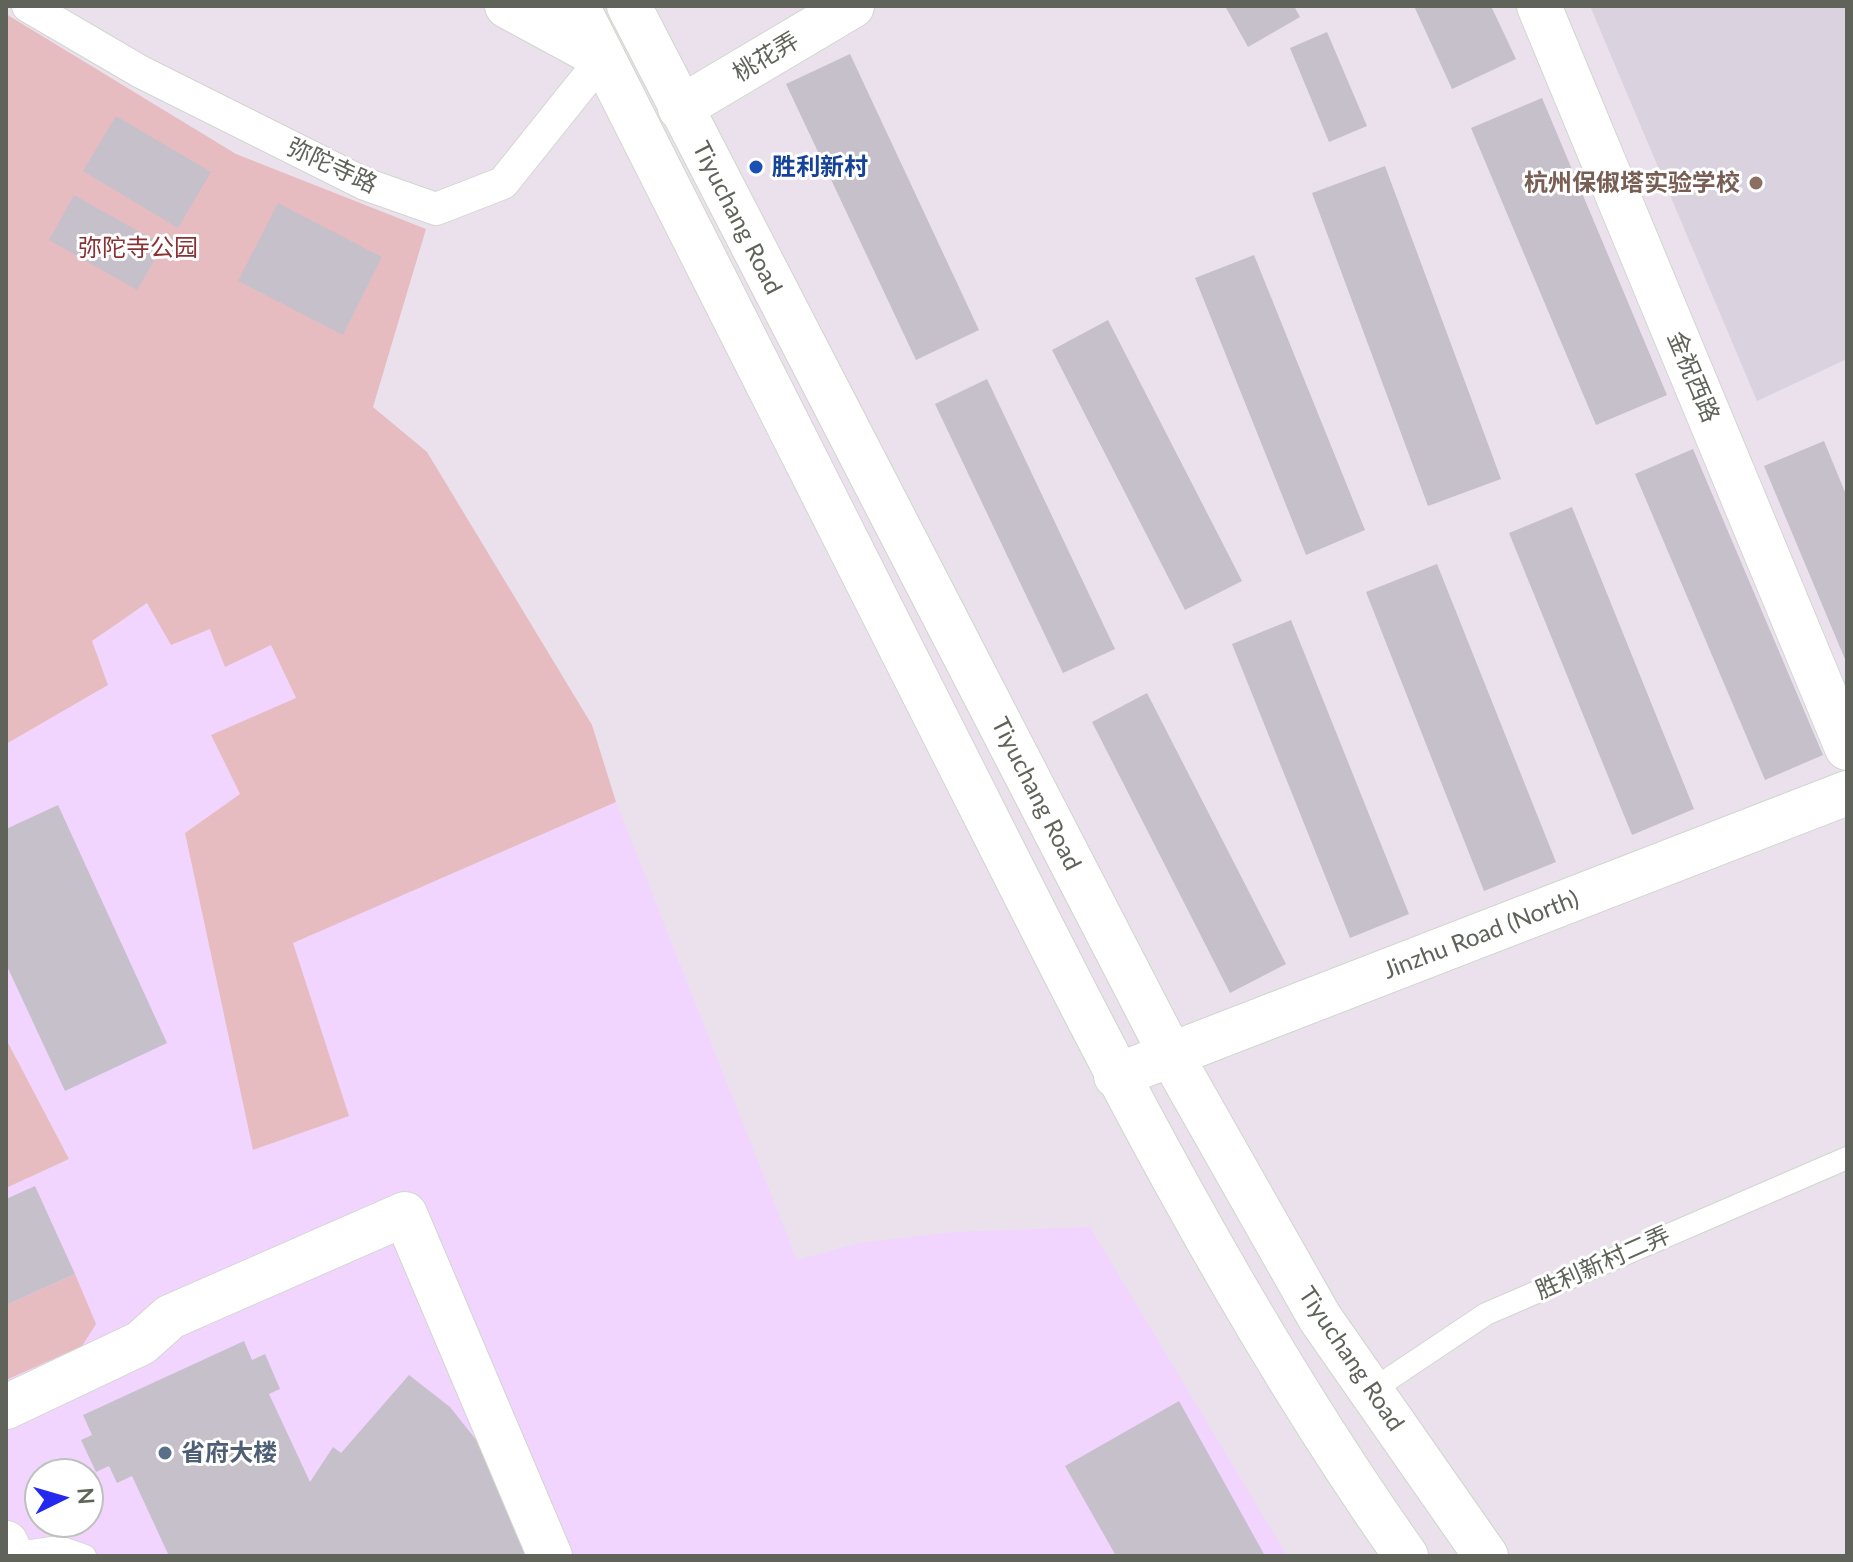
<!DOCTYPE html>
<html>
<head>
<meta charset="utf-8">
<style>
	body { margin:0 }
	#map { position:relative; width:1853px; height:1562px; overflow:hidden; background:#eae1ed; font-family:Lato,sans-serif }
	canvas { display:block }
	.frame { position:absolute; inset:0; border:8px solid #5f635a; pointer-events:none }
	.north { position:absolute; left:24px; top:1458px; width:80px; height:80px; box-sizing:border-box; background:#fff; border:2px solid #bfc1bd; border-radius:50%; rotate:85deg; font-size:22px; font-weight:700; line-height:32px; text-align:center; color:#5f635a }
	.north::after { content:''; display:block; margin:auto; width:28px; height:36px; background:#2528ef; clip-path:polygon(50% 0,100% 100%,50% 72%,0 100%) }
</style>
</head>
<body>
<div id="map">
<canvas width="1853" height="1562"></canvas>
<div class="frame"></div>
<div class="north">N</div>
</div>
<script>
const ctx = document.querySelector('canvas').getContext('2d');
ctx.lineJoin = 'round';
function paint(path, color) { ctx.fillStyle = color; ctx.fill(path, 'evenodd'); }
function trace(path, color, width, dash) { ctx.strokeStyle = color; ctx.lineWidth = width; ctx.lineCap = dash ? 'butt' : 'round'; ctx.setLineDash(dash || []); ctx.stroke(path); }
function write(font, color, halo, rows, align = 'center') {
  ctx.font = font + ' Lato,"Noto Sans SC",sans-serif'; ctx.lineWidth = 6; ctx.setLineDash([]); ctx.textBaseline = 'middle'; ctx.strokeStyle = halo; ctx.fillStyle = color; for (const [text, x, y, turn = 0] of rows) {
    ctx.save(); ctx.translate(x, y); ctx.rotate((+turn || 0) * Math.PI / 180); ctx.textAlign = isNaN(turn) ? turn : align; if (halo) ctx.strokeText(text, 0, 0); ctx.fillText(text, 0, 0); ctx.restore();
  }
}
const commercial = new Path2D(`
	M 148,603 L 210,628 L 271,644 L 296,699 L 211,735 L 240,794 L 185,833 L 254,1150 L 348,1115 L 292,943 L 616,802 L 797,1260 L 859,1243 L 955,1232 L 1090,1227 L 1287,1556 L 6,1556 L 6,1188 L 69,1159 L 6,1039 L 6,744 L 108,685 L 92,641 ZM 40,1474 L 88,1474 L 88,1522 L 40,1522 Z`);
const education = new Path2D(`
	M 1590,6 L 1847,6 L 1847,359 L 1757,401 Z`);
const green = new Path2D(`
	M 6,14 L 236,154 L 426,229 L 373,407 L 427,452 L 592,725 L 616,802 L 293,943 L 349,1116 L 253,1150 L 185,833 L 240,794 L 211,735 L 296,698 L 271,645 L 225,667 L 210,629 L 171,645 L 147,603 L 92,641 L 108,685 L 6,744 Z
	M 6,1039 L 69,1159 L 6,1188 Z
	M 75,1274 L 96,1324 L 82,1346 L 6,1380 L 6,1305 Z`);
const building = new Path2D(`
	M 1225,6 L 1294,6 L 1300,17 L 1248,47 Z
	M 1414,6 L 1491,6 L 1516,59 L 1452,89 Z
	M 1327,32 L 1367,126 L 1329,142 L 1290,48 Z
	M 850,54 L 979,330 L 916,360 L 786,84 Z
	M 1542,98 L 1667,395 L 1596,425 L 1471,128 Z
	M 116,116 L 211,172 L 178,228 L 83,171 Z
	M 1385,166 L 1501,479 L 1428,506 L 1312,193 Z
	M 74,195 L 163,245 L 137,290 L 49,240 Z
	M 278,203 L 382,257 L 343,335 L 238,281 Z
	M 1254,255 L 1365,530 L 1306,555 L 1195,278 Z
	M 1108,320 L 1242,581 L 1185,610 L 1052,350 Z
	M 987,379 L 1115,649 L 1063,673 L 935,404 Z
	M 1824,441 L 1847,497 L 1847,664 L 1764,466 Z
	M 1693,449 L 1823,755 L 1765,780 L 1635,474 Z
	M 1572,507 L 1694,809 L 1632,835 L 1509,533 Z
	M 1437,564 L 1556,862 L 1484,891 L 1366,592 Z
	M 1291,620 L 1409,914 L 1350,938 L 1232,644 Z
	M 1147,693 L 1286,964 L 1230,993 L 1092,722 Z
	M 58,805 L 167,1043 L 65,1091 L 6,964 L 6,829 Z
	M 35,1186 L 75,1274 L 6,1305 L 6,1199 Z
	M 244,1341 L 252,1360 L 265,1354 L 280,1389 L 269,1394 L 310,1482 L 333,1447 L 341,1453 L 409,1375 L 450,1407 L 477,1441 L 504,1488 L 525,1556 L 169,1556 L 132,1476 L 117,1483 L 109,1466 L 96,1472 L 81,1440 L 92,1435 L 83,1415 Z
	M 1179,1401 L 1265,1556 L 1116,1556 L 1065,1466 Z`);
const service = new Path2D(`
	M 1371,1391 L 1486,1314 L 1847,1158
	M 11,1554 L 59,1547 L 85,1556`);
const pedestrian = new Path2D(`
	M 28,6 L 141,72 L 365,184 L 436,209 L 503,183 L 603,58`);
const minor = new Path2D(`
	M 507,6 L 603,58
	M 1539,6 L 1847,748
	M 680,108 L 852,6
	M 6,1407 L 141,1343 L 170,1317 L 405,1214 L 550,1556
	M 6,1543 L 12,1556`);
const tertiary = new Path2D(`
	M 1116,1076 L 1847,793`);
const secondary = new Path2D(`
	M 577,6 C 711,268 842,532 975,795 C 1106,1055 1238,1318 1406,1556
	M 629,6 L 1171,1055 L 1320,1318 L 1486,1556`);
const markers = [
	[756,167,8,"#1a4fb4"],
	[1756,183,8,"#8d6e63"],
	[165,1453,8,"#5c6f8a"]
];
const streetNames = [
	["桃花弄",766,57,-31],
	["弥陀寺路",332,166,25],
	["Tiyuchang Road",737,218,63],
	["金祝西路",1693,377,67],
	["Tiyuchang Road",1036,794,63],
	["Jinzhu Road (North)",1481,935,-21],
	["胜利新村二弄",1603,1263,-24],
	["Tiyuchang Road",1351,1359,56]
];
const transitNames = [
	["胜利新村",772,167]
];
const educationNames = [
	["杭州保俶塔实验学校",1740,183]
];
const parkNames = [
	["弥陀寺公园",138,248]
];
const serviceNames = [
	["省府大楼",181,1453]
];
paint(commercial, '#f1d5ff');
paint(education, '#dbd2e0');
paint(green, '#e6bcc0');
paint(building, '#c6c0cb');
trace(service, '#d2d6cf', 24);
trace(pedestrian, '#d2d6cf', 34);
trace(minor, '#d2d6cf', 46);
trace(tertiary, '#d2d6cf', 46);
trace(secondary, '#d0d6cc', 46);
trace(service, '#fff', 22);
trace(pedestrian, '#fff', 32);
trace(minor, '#fff', 44);
trace(tertiary, '#fff', 44);
trace(secondary, '#fff', 44);
for (const [x, y, r, color] of markers) { const dot = new Path2D(); dot.arc(x, y, r, 0, 2 * Math.PI); ctx.fillStyle = color; ctx.fill(dot); trace(dot, '#fff', 3); }
write('24px', '#5f635a', '#fff', streetNames);
write('bold 24px', '#164399', '#fff', transitNames, 'left');
write('bold 24px', '#785e54', '#fff', educationNames, 'right');
write('24px', '#893236', '#fff', parkNames);
write('bold 24px', '#4e5e75', '#fff', serviceNames, 'left');
</script>
</body>
</html>
